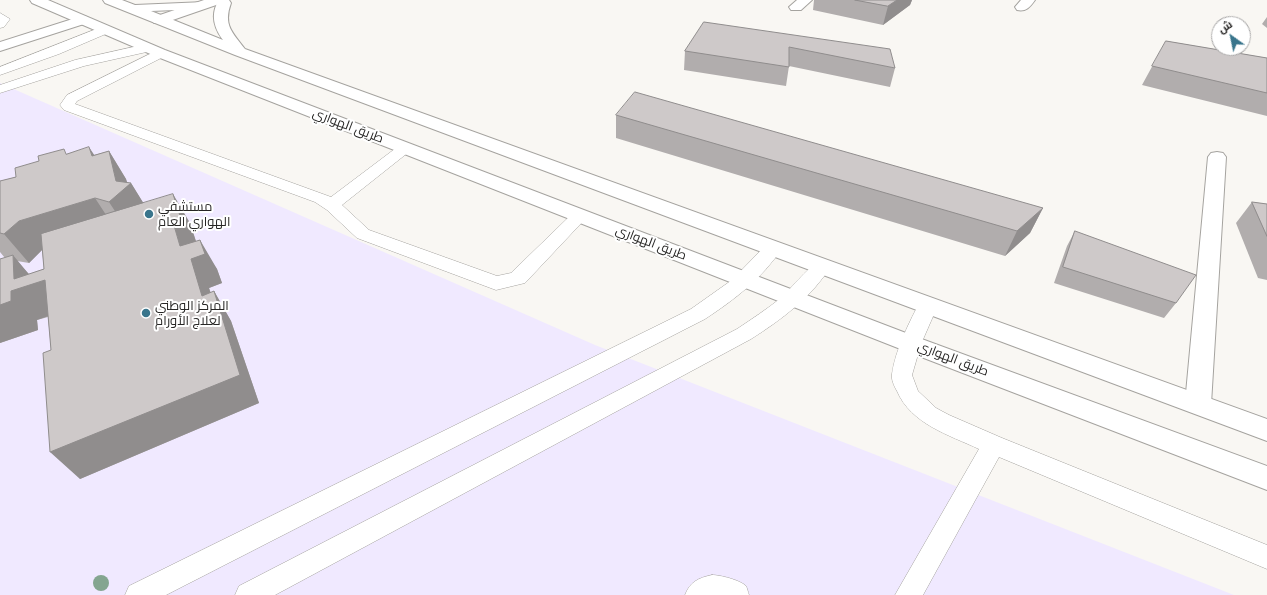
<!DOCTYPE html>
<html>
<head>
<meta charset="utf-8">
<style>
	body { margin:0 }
	#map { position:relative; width:1267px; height:595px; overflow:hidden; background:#f9f7f3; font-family:"Open Sans",Cairo,sans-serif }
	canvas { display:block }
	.north { position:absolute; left:1211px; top:16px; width:40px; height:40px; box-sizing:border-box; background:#fff; border:1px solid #a9a8a8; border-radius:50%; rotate:327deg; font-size:11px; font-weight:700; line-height:16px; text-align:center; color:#272625 }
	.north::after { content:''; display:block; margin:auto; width:14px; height:18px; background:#39758c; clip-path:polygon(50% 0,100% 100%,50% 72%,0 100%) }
</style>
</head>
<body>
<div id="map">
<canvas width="1267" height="595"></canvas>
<div class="north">ش</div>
</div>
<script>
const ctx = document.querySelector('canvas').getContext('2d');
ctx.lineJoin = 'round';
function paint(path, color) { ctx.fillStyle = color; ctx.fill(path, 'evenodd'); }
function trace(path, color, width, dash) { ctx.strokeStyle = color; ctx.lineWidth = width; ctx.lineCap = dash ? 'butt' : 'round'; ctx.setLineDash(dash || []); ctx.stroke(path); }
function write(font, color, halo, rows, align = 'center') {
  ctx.font = font + ' "Open Sans",Cairo,sans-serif'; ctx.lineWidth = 4; ctx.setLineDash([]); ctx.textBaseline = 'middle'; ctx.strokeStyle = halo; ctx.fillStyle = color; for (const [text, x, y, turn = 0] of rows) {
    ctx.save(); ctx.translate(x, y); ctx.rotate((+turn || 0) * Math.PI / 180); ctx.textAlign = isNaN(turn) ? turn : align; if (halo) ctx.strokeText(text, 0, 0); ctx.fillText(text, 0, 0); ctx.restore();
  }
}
const medical = new Path2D(`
	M 0,83 L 595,345 L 1234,595 L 0,595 Z`);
const service = new Path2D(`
	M 0,13 L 10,19 L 4,27 L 0,28 Z
	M 104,26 L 108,27 L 110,30 L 108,33 L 59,54 L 0,75 L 0,67 Z
	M 147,44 L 153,48 L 151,51 L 84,66 L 0,93 L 0,85 L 75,60 Z
	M 160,49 L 166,53 L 165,56 L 77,101 L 75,104 L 331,197 L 400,145 L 410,145 L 413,148 L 410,151 L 342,205 L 369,230 L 497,276 L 511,273 L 574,212 L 580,211 L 586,212 L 588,216 L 525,283 L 496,290 L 357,238 L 327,210 L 315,202 L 64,110 L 60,105 L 67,95 Z
	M 773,242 L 779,244 L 782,248 C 763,278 734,300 705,319 L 166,595 L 125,595 L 129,586 L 691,309 L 732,280 L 767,244 Z
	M 822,260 L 828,262 L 831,266 C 812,297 781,320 751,339 L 275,595 L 235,595 L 239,586 L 737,329 C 752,319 767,309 781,298 C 791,289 811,263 822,260 Z
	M 928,298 L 935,300 L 938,305 L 921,344 L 912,375 L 918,391 L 936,408 L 949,415 L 1002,438 L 1267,545 L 1267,569 L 999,457 L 923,595 L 895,595 L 979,449 C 949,435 911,424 897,391 C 894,386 891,379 892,374 C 895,351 910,320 921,300 Z
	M 712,575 C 720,575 740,580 746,586 C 747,588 748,592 749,595 L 685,595 C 690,582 698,578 712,575 Z`);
const minor = new Path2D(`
	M 797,0 L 812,0 L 801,10 L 791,10 L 789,7 Z
	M 1021,0 L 1035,0 C 1030,7 1026,12 1017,10 L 1015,7 Z
	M 82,16 L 87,17 L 89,20 L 87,23 L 0,51 L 0,42 Z
	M 1217,152 L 1223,153 L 1226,157 L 1211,404 L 1207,411 L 1198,414 L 1189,411 L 1185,404 L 1208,157 L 1211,153 Z`);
const secondary = new Path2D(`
	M 204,0 L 224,0 L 222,3 L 164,23 L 154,23 L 152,20 L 154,17 Z`);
const trunk = new Path2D(`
	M 30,0 L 48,0 L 165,50 L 919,338 L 1267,466 L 1267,490 L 903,350 L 155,56 L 32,3 Z
	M 103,0 L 122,0 L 135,5 L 205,2 L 207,5 L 205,8 L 200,9 L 151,11 L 223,40 C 214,28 210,14 219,0 L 229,0 L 231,3 C 223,25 232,32 245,49 L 1267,419 L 1267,441 L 235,55 L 105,3 Z`);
const trees = [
	[101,583]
];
const wall = new Path2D(`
	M 814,0 L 912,0 L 910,5 L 883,25 L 813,10 Z
	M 1267,17 L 1267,28 L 1262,24 Z
	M 704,22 L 895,68 L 890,87 L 789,66 L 786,86 L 684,70 L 685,51 Z
	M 1166,41 L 1267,58 L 1267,116 L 1142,85 Z
	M 616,115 L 1043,208 L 1030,233 L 1005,256 L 616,138 Z
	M 109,151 L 126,179 L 127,183 L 131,183 L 143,203 L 190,223 L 196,241 L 217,269 L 222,283 L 209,288 L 211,293 L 214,291 L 231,321 L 259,403 L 80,479 L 51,350 L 48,317 L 37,320 L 38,330 L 0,343 L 0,259 L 5,258 L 0,252 L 0,181 L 16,177 L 67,154 L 94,155 ZM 42,250 L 44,269 L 29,274 L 17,261 L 29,263 Z
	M 1252,202 L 1267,204 L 1267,280 L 1258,278 L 1236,223 Z
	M 1075,231 L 1176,303 L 1164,318 L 1054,283 L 1067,246 Z`);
const shadedWall = new Path2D(`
	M 897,0 L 912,0 L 910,5 L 883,25 L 888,6 Z
	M 89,147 L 108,176 L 92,156 Z
	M 109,151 L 126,179 L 128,185 L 131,183 L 149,212 L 128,231 L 109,202 L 116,181 Z
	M 173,194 L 190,223 L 198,248 L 200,240 L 217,269 L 222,283 L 209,288 L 220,325 L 202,296 L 180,246 L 173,222 Z
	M 95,198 L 114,227 L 42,250 L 29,263 L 4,234 L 19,221 Z
	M 1043,208 L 1030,233 L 1005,256 L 1017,231 Z
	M 13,255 L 36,283 L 45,280 L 69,309 L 37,320 L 38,330 L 0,343 L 0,305 L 11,291 L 14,279 Z
	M 214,291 L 231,321 L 259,403 L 80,479 L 50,452 Z`);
const building = new Path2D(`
	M 855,0 L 897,0 L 888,6 Z
	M 704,22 L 890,49 L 895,68 L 789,47 L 789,67 L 685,51 Z
	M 1166,41 L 1267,58 L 1267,93 L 1152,66 Z
	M 635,92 L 1043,208 L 1017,231 L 616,115 Z
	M 89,147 L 92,156 L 109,151 L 116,181 L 131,183 L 109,202 L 95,198 L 19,221 L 4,234 L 0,233 L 0,181 L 16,177 L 15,168 L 39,161 L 38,156 L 64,149 L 66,154 Z
	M 173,194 L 181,219 L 173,222 L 180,246 L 200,240 L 205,254 L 191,259 L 202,296 L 214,291 L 240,375 L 50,452 L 43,353 L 51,350 L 45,280 L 11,291 L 11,301 L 0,305 L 0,259 L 13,255 L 14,279 L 44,269 L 41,234 Z
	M 1252,202 L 1267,204 L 1267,236 Z
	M 1075,231 L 1196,275 L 1176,303 L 1063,267 Z`);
const markers = [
	[149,214,5,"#39758c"],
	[146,313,5,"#39758c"]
];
const streetNames = [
	["طريق الهواري",348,126,21],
	["طريق الهواري",651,243,21],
	["طريق الهواري",953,359,21]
];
const poiNames = [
	["مستشفي",158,207],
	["الهواري العام",158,222],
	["المركز الوطني",155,306],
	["لعلاج الأورام",155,321]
];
paint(medical, '#f0e9ff');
trace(service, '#a5a39f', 1);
trace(minor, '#a5a39f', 2);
trace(secondary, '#a5a39f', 2);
trace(trunk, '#a5a39f', 2);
paint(service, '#fff');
paint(minor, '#fff');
paint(secondary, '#fff');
paint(trunk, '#fff');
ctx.fillStyle = '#84a590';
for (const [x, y] of trees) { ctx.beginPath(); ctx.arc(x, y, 8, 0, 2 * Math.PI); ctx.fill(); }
paint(wall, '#b1adad');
paint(shadedWall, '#908d8d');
paint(building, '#cec9c9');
trace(building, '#908d8d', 1);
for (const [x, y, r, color] of markers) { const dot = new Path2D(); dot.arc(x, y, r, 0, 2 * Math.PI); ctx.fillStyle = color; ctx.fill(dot); trace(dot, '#fff', 1.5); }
write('13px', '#272625', '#fff', streetNames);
write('13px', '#272625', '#fff', poiNames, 'left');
</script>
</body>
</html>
